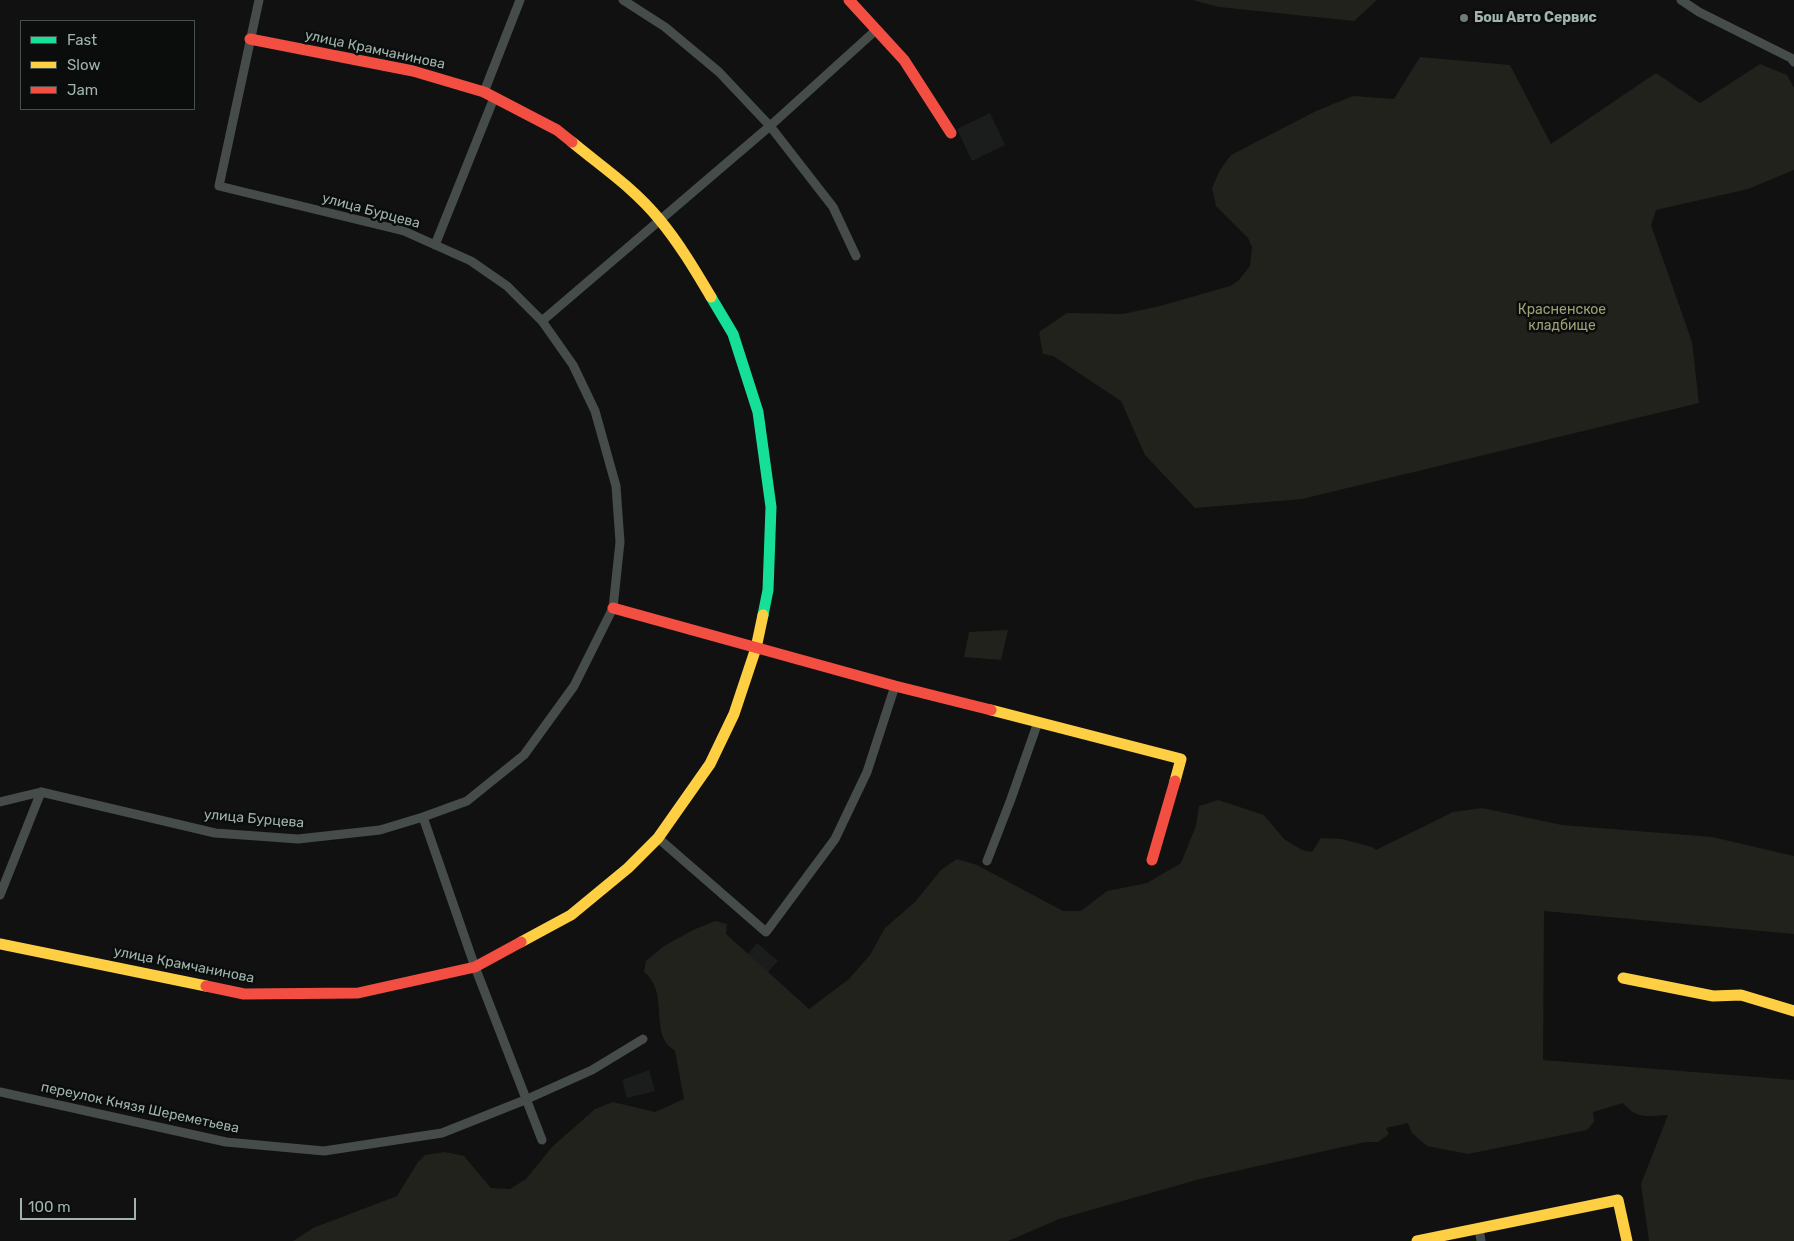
<!DOCTYPE html>
<html>
<head>
<meta charset="utf-8">
<style>
	body { margin:0 }
	#map { position:relative; width:1794px; height:1241px; overflow:hidden; background:#111; font-family:Rubik,sans-serif }
	canvas { display:block }
	.legend { position:absolute; left:20px; top:20px; width:175px; height:90px; box-sizing:border-box; background:#0b0d0d; border:1px solid #47504d; margin:0; padding:6px 9px; list-style:none; font-size:15px; color:#a0b4ac }
	.legend li { display:flex; align-items:center; gap:10px; height:25px }
	.legend b { width:25px; border:1px solid #47504d }
	.scale { position:absolute; left:20px; top:1198px; width:116px; height:22px; box-sizing:border-box; border:2px solid #a0b4ac; border-top:0; padding-left:6px; font-size:15px; line-height:18px; white-space:nowrap; color:#a0b4ac; -webkit-text-stroke:4px #0b0d0d; paint-order:stroke }
</style>
</head>
<body>
<div id="map">
<canvas width="1794" height="1241"></canvas>
<ul class="legend">
<li><b style="height:6px;background:#16e098"></b>Fast</li>
<li><b style="height:6px;background:#ffcf43"></b>Slow</li>
<li><b style="height:6px;background:#f24e42"></b>Jam</li>
</ul>
<div class="scale">100 m</div>
</div>
<script>
const ctx = document.querySelector('canvas').getContext('2d');
ctx.lineJoin = 'round';
function paint(path, color) { ctx.fillStyle = color; ctx.fill(path, 'evenodd'); }
function trace(path, color, width, dash) { ctx.strokeStyle = color; ctx.lineWidth = width; ctx.lineCap = dash ? 'butt' : 'round'; ctx.setLineDash(dash || []); ctx.stroke(path); }
function write(font, color, halo, rows, align = 'center') {
  ctx.font = font + ' Rubik,sans-serif'; ctx.lineWidth = 5; ctx.setLineDash([]); ctx.textBaseline = 'middle'; ctx.strokeStyle = halo; ctx.fillStyle = color; for (const [text, x, y, turn = 0] of rows) {
    ctx.save(); ctx.translate(x, y); ctx.rotate((+turn || 0) * Math.PI / 180); ctx.textAlign = isNaN(turn) ? turn : align; if (halo) ctx.strokeText(text, 0, 0); ctx.fillText(text, 0, 0); ctx.restore();
  }
}
const built = new Path2D(`
	M 990,113 L 1005,145 L 972,161 L 957,129 Z
	M 757,943 L 778,961 L 766,974 L 746,956 Z
	M 649,1070 L 655,1091 L 627,1098 L 622,1080 Z`);
const green = new Path2D(`
	M 1192,0 L 1377,0 L 1354,21 L 1219,7 Z
	M 1420,57 L 1510,65 L 1551,144 L 1656,73 L 1700,103 L 1760,64 L 1787,75 L 1794,88 L 1794,170 L 1748,189 L 1656,210 L 1651,225 L 1692,342 L 1699,403 L 1302,499 L 1195,508 L 1145,455 L 1121,401 L 1053,356 L 1043,354 L 1039,332 L 1067,313 L 1123,314 L 1160,306 L 1230,286 L 1238,281 L 1250,266 L 1252,247 L 1248,238 L 1216,206 L 1212,188 L 1220,170 L 1231,155 L 1316,111 L 1353,96 L 1394,99 Z
	M 1008,630 L 1001,660 L 964,657 L 969,632 Z
	M 1218,800 L 1264,815 L 1284,839 L 1302,850 L 1312,852 L 1321,838 L 1342,839 L 1372,847 L 1376,850 L 1453,812 L 1482,808 L 1562,825 L 1712,837 L 1794,856 L 1794,934 L 1544,911 L 1543,1060 L 1794,1080 L 1794,1241 L 1649,1241 L 1641,1184 L 1668,1115 C 1649,1116 1637,1120 1623,1103 L 1593,1112 L 1594,1122 L 1587,1130 L 1468,1154 L 1427,1146 L 1412,1133 L 1408,1123 L 1386,1128 L 1389,1134 L 1378,1142 L 1365,1142 L 1200,1179 L 1059,1219 L 1008,1241 L 293,1241 L 313,1228 L 397,1196 L 418,1162 L 425,1155 L 445,1152 L 464,1156 L 491,1188 L 510,1189 L 526,1179 L 552,1147 L 595,1109 L 613,1102 L 655,1112 L 684,1099 L 675,1051 C 672,1048 668,1046 666,1043 C 653,1023 667,990 644,972 L 646,961 L 664,946 L 693,930 L 715,921 L 727,924 L 726,934 L 809,1009 L 849,979 L 870,955 L 885,928 L 915,902 L 941,870 L 957,859 L 977,865 L 1063,911 L 1081,911 L 1107,891 L 1147,883 L 1181,863 L 1196,826 L 1199,806 Z`);
const street = new Path2D(`
	M 623,0 L 665,27 L 719,72 L 770,126 L 833,207 L 856,256
	M 1681,0 L 1699,12 L 1791,58 L 1794,62
	M 484,92 L 520,0
	M 435,245 L 494,98
	M 542,321 L 770,126 L 876,30
	M 0,802 L 41,792 L 215,833 L 298,839 L 380,830 L 423,817 L 467,801 L 524,755 L 574,686 L 613,608 L 620,542 L 616,486 L 595,411 L 573,365 L 542,321 L 507,286 L 471,261 L 404,231 L 219,186 L 259,0
	M 423,817 L 475,967 L 542,1140
	M 658,838 L 766,932 L 835,839 L 867,772 L 895,686
	M 987,861 L 1011,799 L 1038,722
	M 0,895 L 41,792
	M 0,1092 L 226,1142 L 324,1151 L 442,1133 L 525,1100 L 592,1070 L 643,1039
	M 1479,1228 L 1481,1241`);
const fast = new Path2D(`
	M 711,297 L 733,334 L 758,412 L 771,507 L 768,590 L 763,615`);
const slow = new Path2D(`
	M 572,142 C 602,167 635,189 659,219 C 679,243 695,270 711,297
	M 991,710 L 1181,759 L 1175,781
	M 521,942 L 571,915 L 628,868 L 658,838 L 710,764 L 734,714 L 756,648 L 763,615
	M 0,944 L 206,986
	M 1623,978 L 1713,996 L 1741,995 L 1794,1011
	M 1417,1241 L 1618,1200 L 1627,1241`);
const jam = new Path2D(`
	M 849,0 L 904,60 L 951,133
	M 250,39 L 413,71 L 484,92 L 557,130 L 572,142
	M 613,608 L 895,686 L 991,710
	M 1152,860 L 1175,781
	M 206,986 L 244,994 L 358,993 L 475,967 L 521,942`);
const markers = [
	[1464,18,5,"#6e7b76"]
];
const poiNames = [
	["Бош Авто Сервис",1474,18]
];
const streetNames = [
	["улица Крамчанинова",375,50,12],
	["улица Бурцева",371,211,15],
	["улица Бурцева",254,819,5],
	["улица Крамчанинова",184,965,11],
	["переулок Князя Шереметьева",140,1108,12]
];
const parkNames = [
	["Красненское",1562,310],
	["кладбище",1562,326]
];
paint(built, '#1b1d1d');
paint(green, '#21221b');
trace(street, '#464c4a', 9);
trace(fast, '#16e098', 11);
trace(slow, '#ffcf43', 11);
trace(jam, '#f24e42', 11);
for (const [x, y, r, color] of markers) { const dot = new Path2D(); dot.arc(x, y, r, 0, 2 * Math.PI); ctx.fillStyle = color; ctx.fill(dot); trace(dot, '#0b0d0d', 2); }
write('bold 14px', '#a0b4ac', '#0b0d0d', poiNames, 'left');
write('14px', '#a0b4ac', '#0b0d0d', streetNames);
write('14px', '#a19f75', '#0b0d0d', parkNames);
</script>
</body>
</html>
